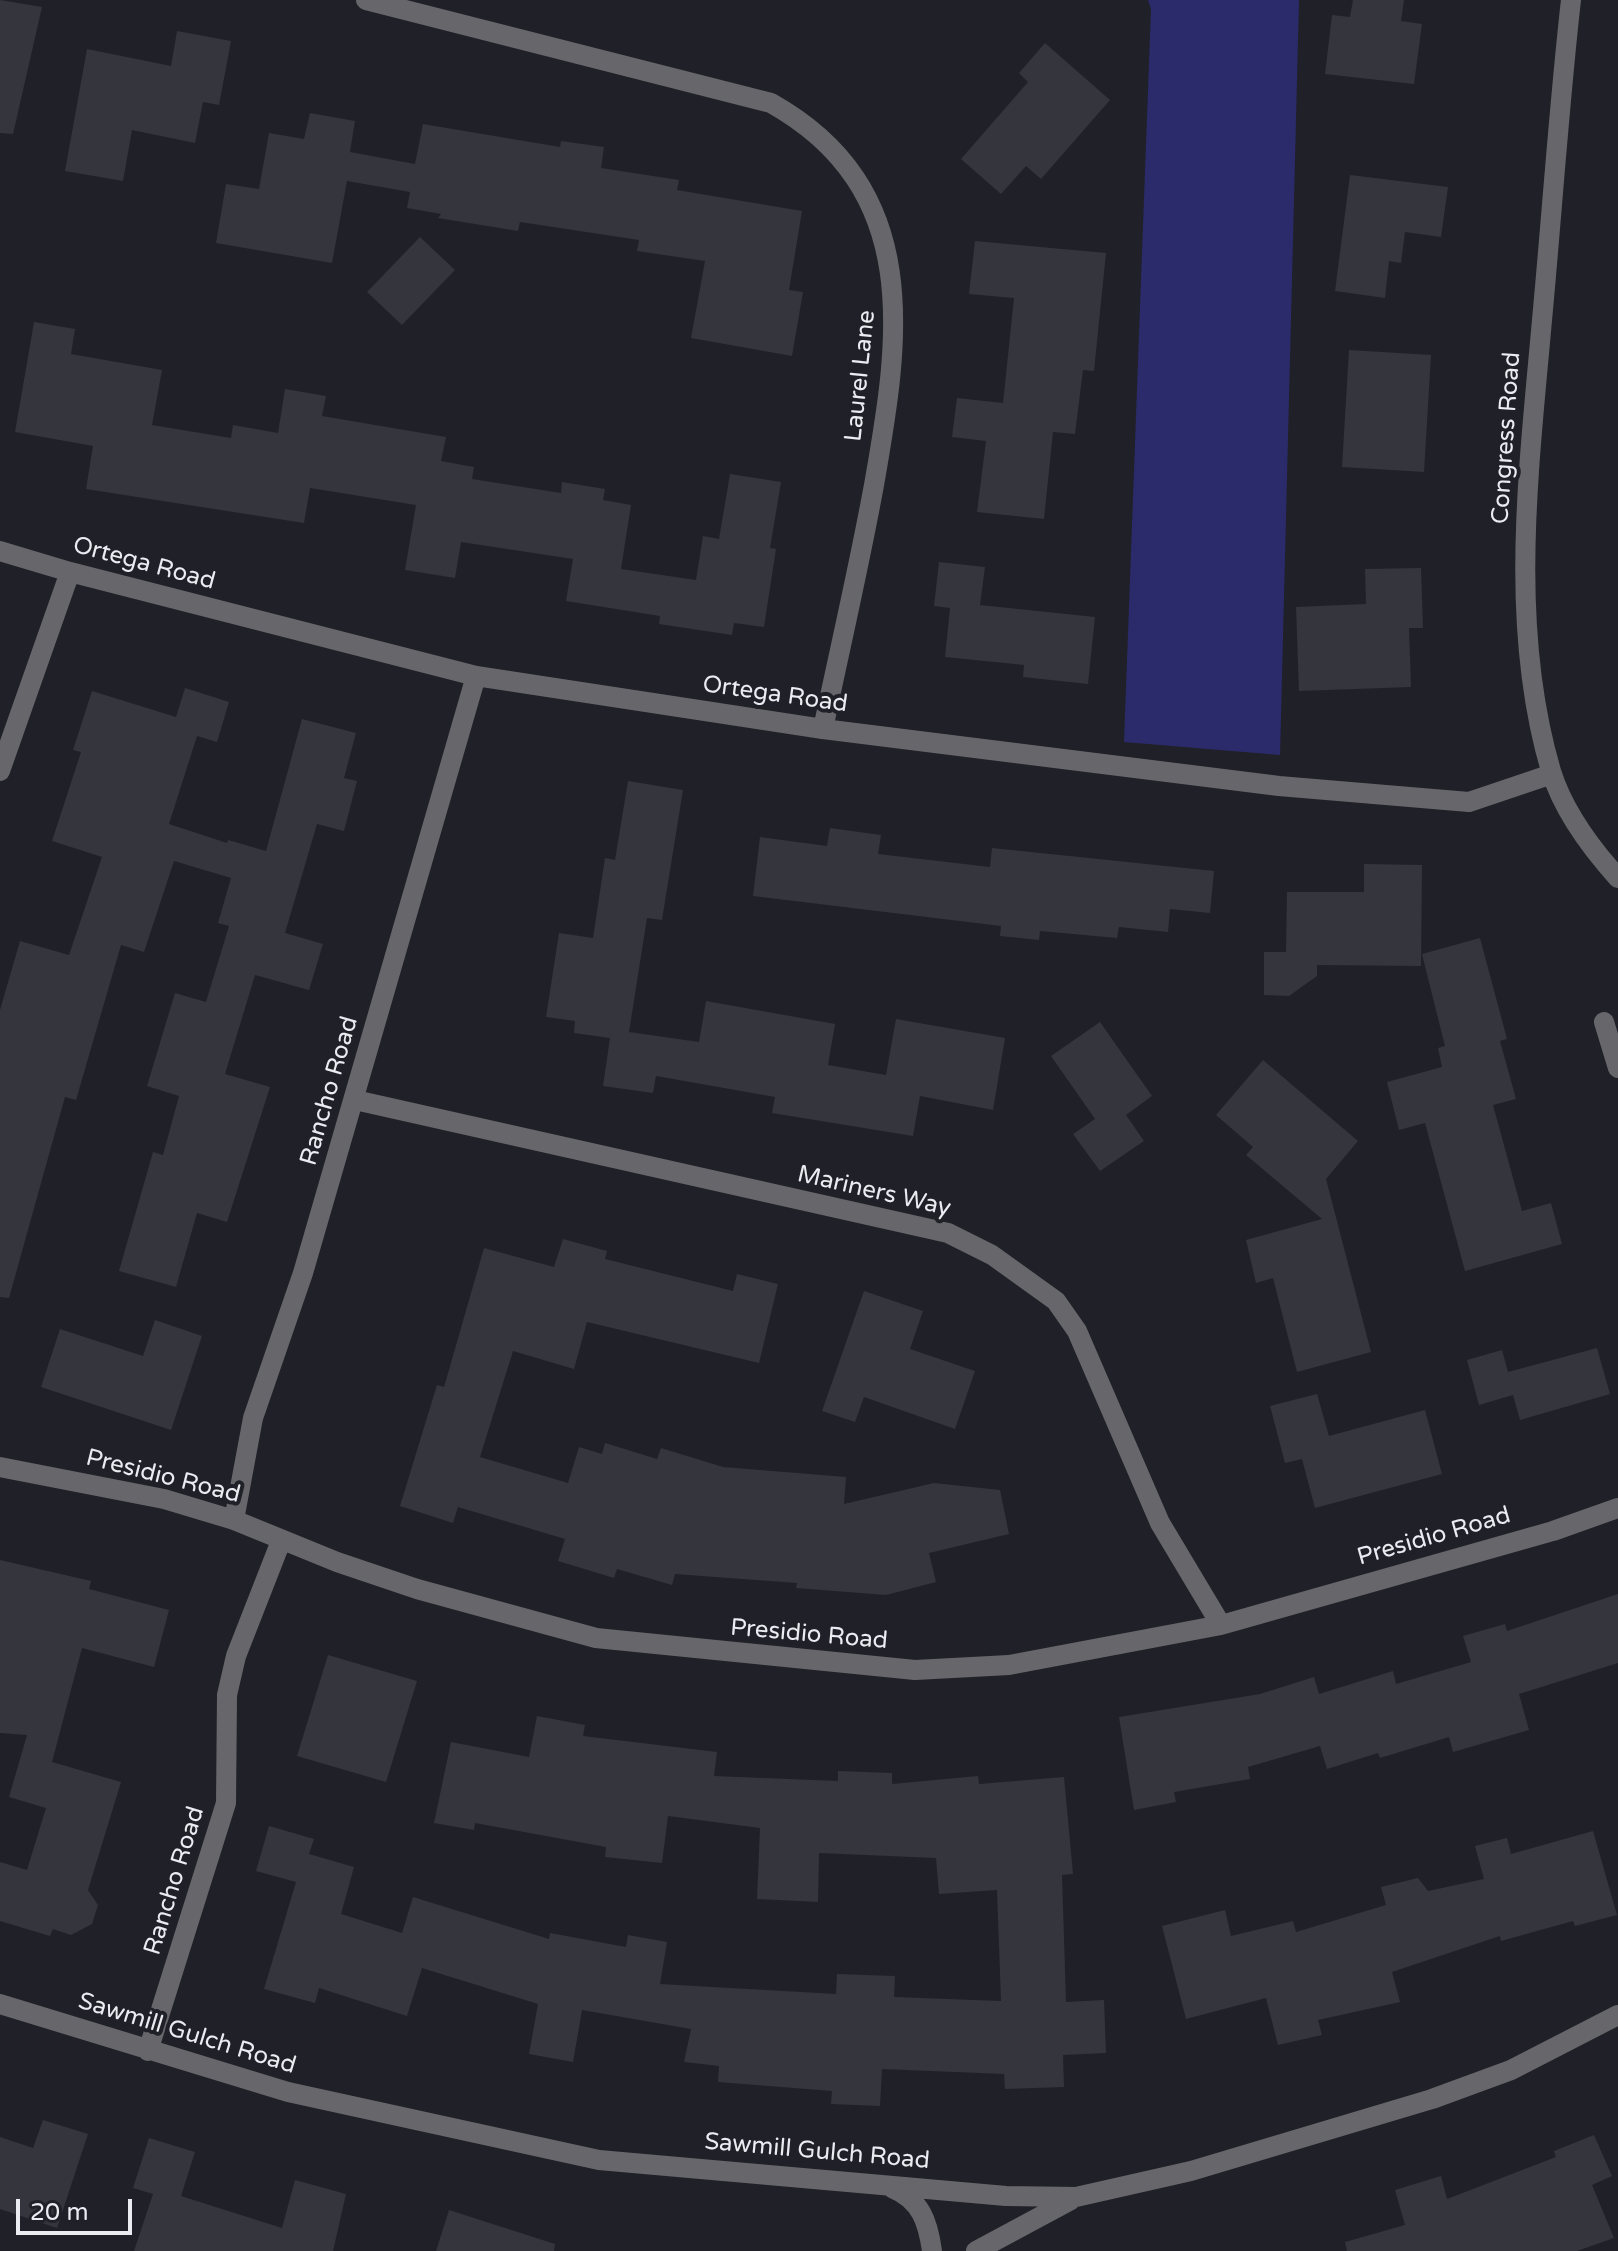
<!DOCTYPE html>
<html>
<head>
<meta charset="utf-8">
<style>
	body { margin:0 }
	#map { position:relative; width:1618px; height:2251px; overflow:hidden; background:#202128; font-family:"Varela Round",sans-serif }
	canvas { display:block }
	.scale { position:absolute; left:16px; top:2199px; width:116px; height:36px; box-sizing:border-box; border:4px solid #ebecf1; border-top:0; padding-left:10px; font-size:24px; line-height:28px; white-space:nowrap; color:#ebecf1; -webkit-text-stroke:6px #202128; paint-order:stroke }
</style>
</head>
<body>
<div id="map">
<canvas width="1618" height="2251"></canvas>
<div class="scale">20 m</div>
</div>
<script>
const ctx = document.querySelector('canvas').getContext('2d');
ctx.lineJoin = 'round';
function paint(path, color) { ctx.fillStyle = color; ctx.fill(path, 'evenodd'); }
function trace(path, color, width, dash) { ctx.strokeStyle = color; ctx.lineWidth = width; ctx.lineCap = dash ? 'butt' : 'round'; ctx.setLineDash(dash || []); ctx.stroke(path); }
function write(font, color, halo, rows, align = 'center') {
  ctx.font = font + ' "Varela Round",sans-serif'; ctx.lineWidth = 8; ctx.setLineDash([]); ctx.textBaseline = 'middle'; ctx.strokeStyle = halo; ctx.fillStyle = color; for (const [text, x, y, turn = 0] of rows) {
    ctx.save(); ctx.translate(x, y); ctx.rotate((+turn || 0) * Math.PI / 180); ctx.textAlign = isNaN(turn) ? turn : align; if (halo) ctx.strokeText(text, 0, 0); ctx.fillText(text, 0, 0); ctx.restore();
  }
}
const green = new Path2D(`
	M 1148,0 L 1299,0 L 1280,755 L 1124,742 L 1151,9 Z`);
const building = new Path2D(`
	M 0,0 L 42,7 L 13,134 L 0,133 Z
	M 1353,0 L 1404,0 L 1401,21 L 1422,24 L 1414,84 L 1325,74 L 1332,15 L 1350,17 Z
	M 177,31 L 231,41 L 219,105 L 203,102 L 195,143 L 132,130 L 123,181 L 65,171 L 87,49 L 171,66 Z
	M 1045,43 L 1110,100 L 1041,179 L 1026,166 L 1001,194 L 961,159 L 1028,82 L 1019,73 Z
	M 310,113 L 355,121 L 350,152 L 415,164 L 423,124 L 560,147 L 561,141 L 604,147 L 601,168 L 679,180 L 677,190 L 802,211 L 789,290 L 803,292 L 792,356 L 691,338 L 705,261 L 637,251 L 639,240 L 520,222 L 518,231 L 438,218 L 441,214 L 407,208 L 410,192 L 347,181 L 332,263 L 216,243 L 226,184 L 259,189 L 269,133 L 304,139 Z
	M 1350,175 L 1448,187 L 1441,237 L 1405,232 L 1401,263 L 1389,261 L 1385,298 L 1335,291 Z
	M 420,237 L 455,270 L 402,325 L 367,292 Z
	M 975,241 L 1106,253 L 1094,371 L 1083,370 L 1075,434 L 1053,432 L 1044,519 L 977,512 L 986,441 L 952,437 L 957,398 L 1003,403 L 1014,298 L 969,294 Z
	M 34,322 L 75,329 L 71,354 L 162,370 L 152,425 L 231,438 L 233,425 L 278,433 L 285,389 L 326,396 L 322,416 L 446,437 L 441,461 L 474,467 L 472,479 L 561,493 L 562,482 L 605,489 L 603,500 L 631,505 L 621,569 L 696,580 L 703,536 L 719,539 L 730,474 L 781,482 L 770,548 L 776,549 L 764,627 L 734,623 L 732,635 L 659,624 L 660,616 L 566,601 L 573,559 L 461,542 L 455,578 L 405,570 L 416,505 L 310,488 L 304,523 L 86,489 L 93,446 L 15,432 Z
	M 1349,350 L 1431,355 L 1424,472 L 1342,467 Z
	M 939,562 L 985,567 L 980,605 L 1095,617 L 1088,684 L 1023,677 L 1024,665 L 945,657 L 950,608 L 934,606 Z
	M 1421,568 L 1423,628 L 1409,628 L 1411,687 L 1299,691 L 1296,607 L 1366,604 L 1365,569 Z
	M 185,688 L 229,702 L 217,742 L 197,736 L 169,824 L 227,843 L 228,840 L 266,851 L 302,719 L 356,733 L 344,778 L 357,781 L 344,831 L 317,824 L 285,933 L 323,944 L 309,990 L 255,975 L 225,1074 L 270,1087 L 227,1222 L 197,1213 L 176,1287 L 119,1271 L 153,1152 L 163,1155 L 179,1096 L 147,1086 L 175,993 L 206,1002 L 229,926 L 218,923 L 231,878 L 174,861 L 144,952 L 121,945 L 76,1100 L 65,1097 L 9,1298 L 0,1297 L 0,1010 L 20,941 L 69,955 L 102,857 L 52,841 L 81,752 L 73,750 L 92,691 L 176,717 Z
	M 628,781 L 683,790 L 662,920 L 647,918 L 629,1032 L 699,1042 L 706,1001 L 835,1024 L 828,1065 L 886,1075 L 896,1019 L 1005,1038 L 993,1110 L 920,1096 L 913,1136 L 772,1113 L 775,1097 L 656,1076 L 653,1093 L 603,1086 L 610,1038 L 574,1033 L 575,1021 L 546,1017 L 559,933 L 593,938 L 605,858 L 615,860 Z
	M 830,828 L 881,835 L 878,854 L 990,867 L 992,848 L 1214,871 L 1210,913 L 1170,909 L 1168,932 L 1119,927 L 1117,938 L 1040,931 L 1039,940 L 1000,936 L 1001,926 L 753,896 L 760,837 L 827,846 Z
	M 1364,864 L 1422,865 L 1421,966 L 1317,965 L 1317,976 L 1289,996 L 1264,995 L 1264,952 L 1286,952 L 1287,892 L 1364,892 Z
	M 1480,938 L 1507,1039 L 1500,1041 L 1516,1099 L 1493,1105 L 1522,1211 L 1551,1203 L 1562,1244 L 1465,1271 L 1425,1123 L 1399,1130 L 1387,1082 L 1442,1067 L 1438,1048 L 1445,1046 L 1422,954 Z
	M 1100,1022 L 1152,1096 L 1126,1115 L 1144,1141 L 1100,1171 L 1073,1134 L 1095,1119 L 1051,1056 Z
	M 1263,1060 L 1358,1141 L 1326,1179 L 1371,1352 L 1297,1372 L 1273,1278 L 1256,1283 L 1246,1240 L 1322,1219 L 1246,1155 L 1253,1147 L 1216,1115 Z
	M 563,1239 L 607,1251 L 605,1259 L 733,1291 L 737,1274 L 778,1284 L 759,1363 L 587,1322 L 574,1369 L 513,1351 L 480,1457 L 568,1483 L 579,1447 L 602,1454 L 605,1443 L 657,1459 L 661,1448 L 723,1467 L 846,1477 L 844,1504 L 934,1483 L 1000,1490 L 1009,1534 L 929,1553 L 936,1582 L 886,1595 L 796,1588 L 797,1583 L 675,1574 L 672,1585 L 617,1569 L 614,1578 L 558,1561 L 565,1539 L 458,1507 L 453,1523 L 400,1506 L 437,1385 L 444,1387 L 484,1248 L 554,1267 Z
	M 864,1291 L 923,1311 L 910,1349 L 975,1371 L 955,1429 L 864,1397 L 855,1422 L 822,1411 Z
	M 155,1320 L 202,1336 L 171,1430 L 41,1387 L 60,1329 L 143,1356 Z
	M 1597,1348 L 1610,1394 L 1520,1420 L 1513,1395 L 1479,1405 L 1467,1360 L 1502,1350 L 1508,1372 Z
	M 1317,1394 L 1329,1436 L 1425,1410 L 1442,1474 L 1315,1508 L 1302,1459 L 1285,1463 L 1270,1406 Z
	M 0,1560 L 91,1581 L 89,1589 L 169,1610 L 154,1667 L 82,1648 L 52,1762 L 121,1782 L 88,1890 L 98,1905 L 92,1924 L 71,1935 L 53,1929 L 50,1936 L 0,1921 L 0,1862 L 27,1870 L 46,1808 L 9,1797 L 27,1735 L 0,1733 Z
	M 1618,1594 L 1618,1663 L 1519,1694 L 1529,1730 L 1453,1752 L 1449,1737 L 1380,1758 L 1378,1753 L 1327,1769 L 1320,1746 L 1248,1767 L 1250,1779 L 1174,1792 L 1176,1802 L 1134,1810 L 1119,1717 L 1260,1694 L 1314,1677 L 1319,1694 L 1393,1671 L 1396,1684 L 1471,1662 L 1463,1636 L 1505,1624 L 1507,1631 Z
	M 328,1655 L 417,1681 L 386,1782 L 297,1756 Z
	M 537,1716 L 585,1725 L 583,1736 L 717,1752 L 714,1776 L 838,1781 L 838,1771 L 892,1773 L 892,1784 L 978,1776 L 979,1784 L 1064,1777 L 1073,1874 L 1062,1875 L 1066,2002 L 1104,2000 L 1106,2053 L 1063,2055 L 1064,2087 L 1005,2089 L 1004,2074 L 882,2069 L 880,2106 L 831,2104 L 832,2091 L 718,2082 L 719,2066 L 684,2062 L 691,2029 L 582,2010 L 573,2062 L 529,2054 L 538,2004 L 422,1968 L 407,2016 L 319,1988 L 315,2003 L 264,1989 L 296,1882 L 256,1871 L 269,1826 L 314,1839 L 309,1854 L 354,1867 L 341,1914 L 402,1933 L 413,1897 L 549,1939 L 550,1933 L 626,1947 L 628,1935 L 667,1942 L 660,1984 L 836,1994 L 837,1974 L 895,1976 L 894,1997 L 1001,2001 L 997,1890 L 939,1894 L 936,1858 L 819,1853 L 818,1902 L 757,1899 L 760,1828 L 668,1816 L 662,1863 L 605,1857 L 606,1847 L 475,1823 L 474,1830 L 434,1823 L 451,1742 L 529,1757 Z
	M 1593,1831 L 1617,1915 L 1575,1926 L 1573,1921 L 1501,1941 L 1500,1936 L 1392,1972 L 1400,2002 L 1318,2020 L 1322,2035 L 1278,2045 L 1266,1998 L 1186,2019 L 1162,1926 L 1225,1910 L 1231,1936 L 1293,1921 L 1296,1932 L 1386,1905 L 1381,1887 L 1418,1878 L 1428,1891 L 1484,1879 L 1475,1846 L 1507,1838 L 1511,1854 Z
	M 43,2120 L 88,2134 L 57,2228 L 0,2209 L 0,2137 L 33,2148 Z
	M 1594,2135 L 1612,2176 L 1592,2185 L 1614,2238 L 1577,2251 L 1347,2251 L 1345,2242 L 1405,2225 L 1395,2190 L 1441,2176 L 1447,2199 L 1556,2157 L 1554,2151 Z
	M 149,2138 L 195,2152 L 181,2196 L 282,2228 L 295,2180 L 346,2194 L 333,2251 L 134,2251 L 153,2194 L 133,2188 Z
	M 449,2210 L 555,2244 L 554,2251 L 436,2251 Z`);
const street = new Path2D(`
	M 366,0 L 771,103 C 924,189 900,338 874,485 C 859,567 840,648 823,729
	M 1571,0 C 1559,106 1552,213 1542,320 C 1529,468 1508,625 1551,771 C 1563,810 1591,848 1618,878
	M 0,551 L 70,572 L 476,676 L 823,729 L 1279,786 L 1469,802 L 1552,774
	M 0,771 L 70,572
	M 1604,1022 L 1618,1068
	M 355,1100 L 948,1233 L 992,1255 L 1056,1301 L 1077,1331 L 1160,1523 L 1221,1625
	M 0,1467 L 164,1499 L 234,1520 L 337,1562 L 417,1589 L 596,1638 L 915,1670 L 1009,1665 L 1221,1625 L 1553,1531 L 1618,1508
	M 234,1520 L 253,1418 L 303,1273 L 476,676
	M 0,2004 L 288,2092 L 599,2160 L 1006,2196 L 1076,2197 L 1191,2171 L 1432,2099 L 1511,2070 L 1618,2015
	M 148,2051 L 226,1803 L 227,1695 L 236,1656 L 281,1541
	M 892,2188 C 921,2200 928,2222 932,2251
	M 976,2251 L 1071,2200`);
const streetNames = [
	["Laurel Lane",861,376,-84],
	["Congress Road",1507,438,-86],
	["Ortega Road",144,564,15],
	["Ortega Road",775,695,8],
	["Rancho Road",330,1091,-74],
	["Mariners Way",874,1192,13],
	["Presidio Road",163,1477,14],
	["Presidio Road",1434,1537,-16],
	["Presidio Road",809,1635,5],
	["Rancho Road",175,1881,-73],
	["Sawmill Gulch Road",187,2034,17],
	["Sawmill Gulch Road",817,2152,5]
];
paint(green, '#2b2b6b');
paint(building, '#34353d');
trace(street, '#67676b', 20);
write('24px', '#ebecf1', '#202128', streetNames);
</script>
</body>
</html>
